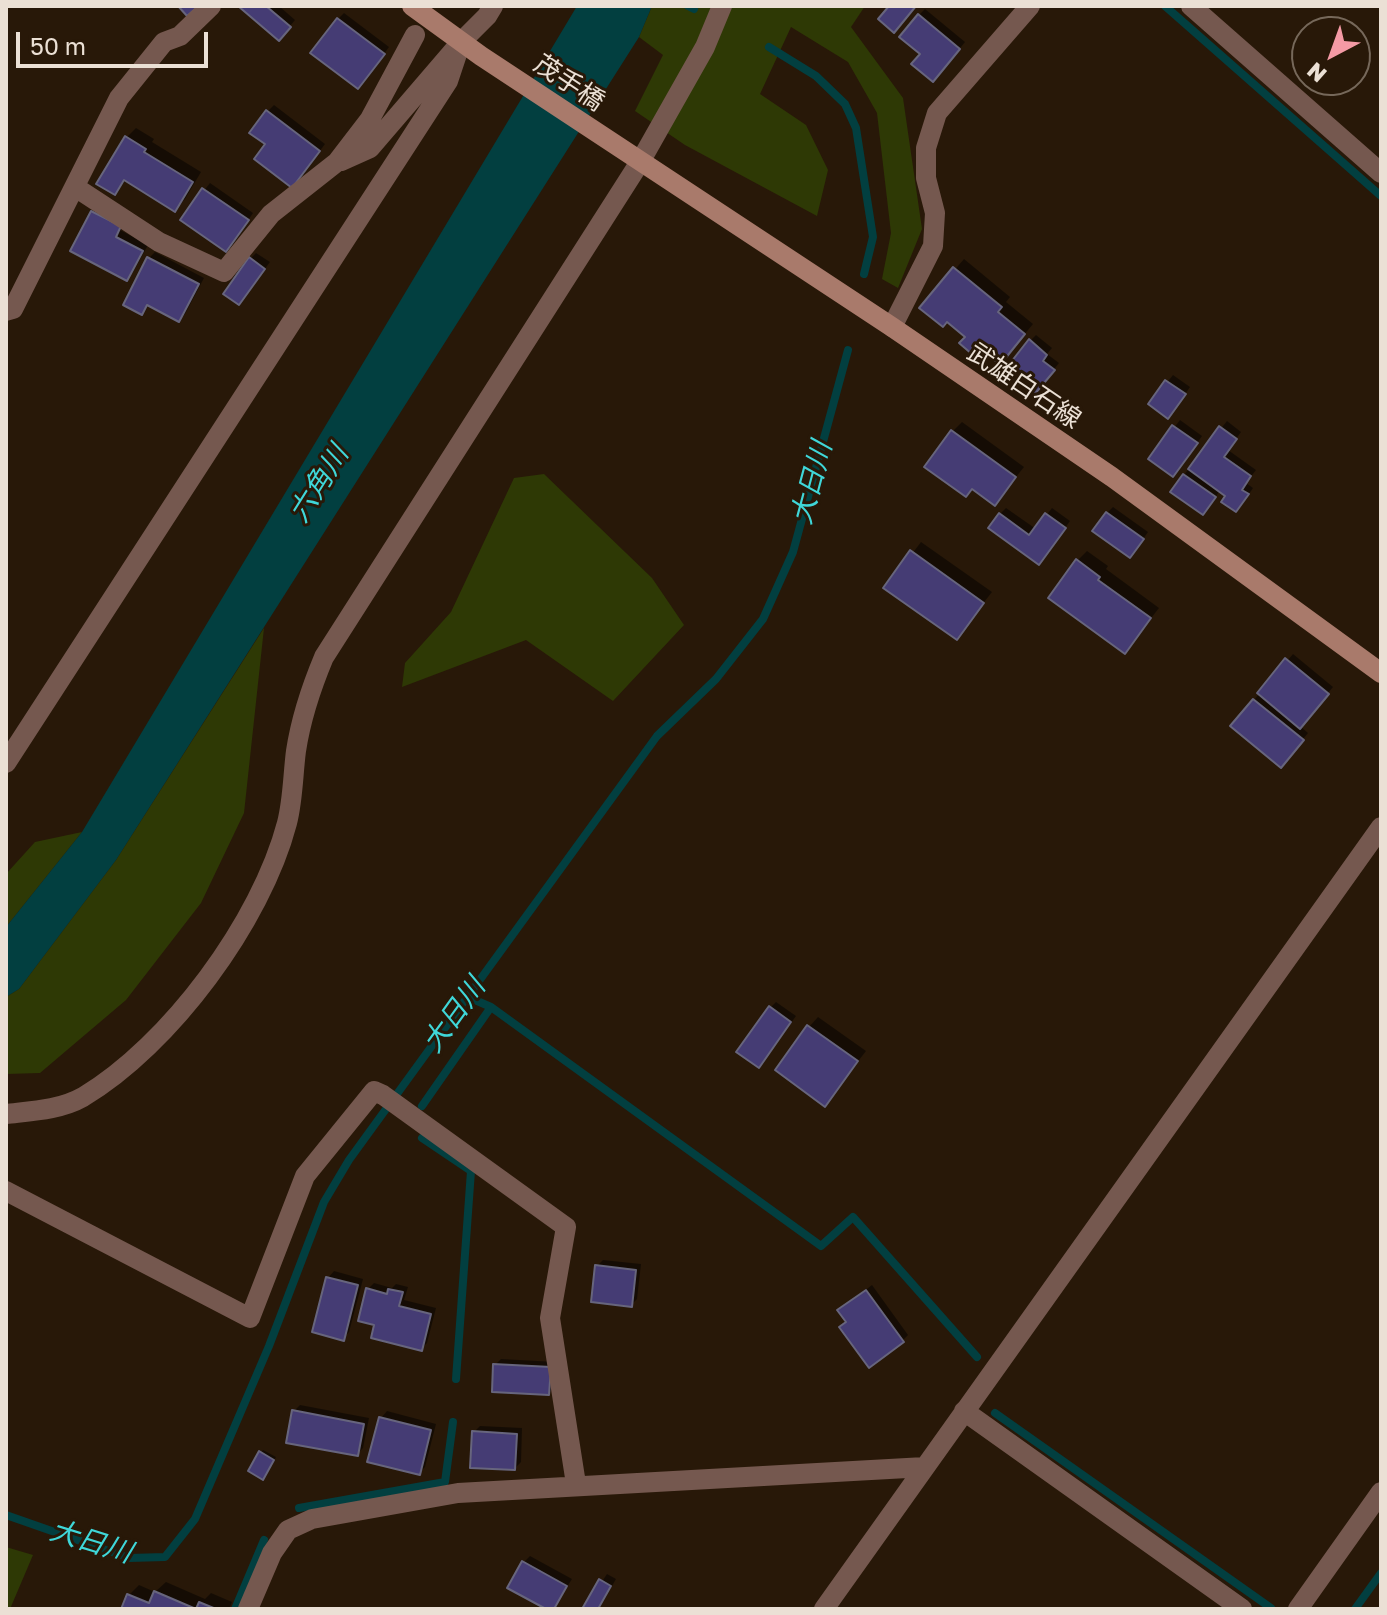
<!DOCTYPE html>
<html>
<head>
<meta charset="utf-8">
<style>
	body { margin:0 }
	#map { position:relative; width:1387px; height:1615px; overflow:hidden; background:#281808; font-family:"Golos Text",sans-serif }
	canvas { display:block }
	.frame { position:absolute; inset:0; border:8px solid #ebe0d5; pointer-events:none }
	.north { position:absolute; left:1291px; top:16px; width:80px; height:80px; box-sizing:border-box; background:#281808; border:2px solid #76685a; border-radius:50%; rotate:221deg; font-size:22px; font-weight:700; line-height:32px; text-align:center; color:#ebe0d5 }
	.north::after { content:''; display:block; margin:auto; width:28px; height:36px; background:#f49aa5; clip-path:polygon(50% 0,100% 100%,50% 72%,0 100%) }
	.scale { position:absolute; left:16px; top:32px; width:192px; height:36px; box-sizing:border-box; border:4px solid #ebe0d5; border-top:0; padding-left:10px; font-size:24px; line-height:28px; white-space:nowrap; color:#ebe0d5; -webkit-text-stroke:6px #281808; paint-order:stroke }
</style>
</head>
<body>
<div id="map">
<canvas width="1387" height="1615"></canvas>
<div class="frame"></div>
<div class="north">N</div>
<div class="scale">50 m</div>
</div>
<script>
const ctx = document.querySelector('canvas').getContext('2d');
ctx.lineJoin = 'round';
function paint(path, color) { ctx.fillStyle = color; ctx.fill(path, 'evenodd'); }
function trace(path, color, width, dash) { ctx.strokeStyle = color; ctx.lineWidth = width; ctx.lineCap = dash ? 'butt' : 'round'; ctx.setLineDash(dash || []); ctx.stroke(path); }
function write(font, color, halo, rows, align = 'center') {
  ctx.font = font + ' "Golos Text","Noto Sans JP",sans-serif'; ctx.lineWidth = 6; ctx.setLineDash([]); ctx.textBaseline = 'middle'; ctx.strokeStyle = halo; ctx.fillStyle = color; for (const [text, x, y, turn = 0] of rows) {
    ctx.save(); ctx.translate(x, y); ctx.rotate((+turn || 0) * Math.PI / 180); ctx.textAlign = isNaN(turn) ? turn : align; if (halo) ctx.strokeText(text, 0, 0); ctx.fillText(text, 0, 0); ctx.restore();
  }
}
const green = new Path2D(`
	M 652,6 L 865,6 L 851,27 L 903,98 L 922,229 L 898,288 L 882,279 L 891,233 L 877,113 L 848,62 L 791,27 L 760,94 L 806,125 L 828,170 L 817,216 L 685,145 L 635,111 L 663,55 L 639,37 Z
	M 544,474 L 652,578 L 684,625 L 613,701 L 526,640 L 402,687 L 405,663 L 451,612 L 514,478 Z
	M 264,628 L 244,813 L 201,903 L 126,1000 L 40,1073 L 6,1074 L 6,997 L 19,989 L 116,860 Z
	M 82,832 L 6,927 L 6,874 L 35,842 Z
	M 6,1547 L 33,1555 L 10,1609 L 6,1609 Z`);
const water = new Path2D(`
	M 577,6 L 652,6 L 639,37 L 116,860 L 19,989 L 6,997 L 6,927 L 82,832 Z`);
const shadow = new Path2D(`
	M 241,6 L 279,6 L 295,20 L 285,32 Z
	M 925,9 L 965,42 L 939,74 L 923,54 L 919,15 Z
	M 344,13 L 389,47 L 364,81 L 338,19 Z
	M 274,105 L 325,144 L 298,180 L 268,111 Z
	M 136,128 L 154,139 L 152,142 L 201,172 L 185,199 L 175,209 L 126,180 L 115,193 L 126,138 Z
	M 210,183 L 253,213 L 232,244 L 182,219 Z
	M 98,206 L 125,220 L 120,230 L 148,245 L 133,272 L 127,278 L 92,212 Z
	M 155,252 L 204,278 L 185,314 L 179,320 L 153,297 L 142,312 L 149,258 Z
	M 256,253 L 270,262 L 239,303 L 250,259 Z
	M 964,259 L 1010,297 L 1006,302 L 1033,324 L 1009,353 L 968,336 L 948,320 L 922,308 Z
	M 1036,335 L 1052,348 L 1047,354 L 1059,363 L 1040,387 L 1030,341 Z
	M 1173,375 L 1190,387 L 1174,410 L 1150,404 Z
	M 1180,420 L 1202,436 L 1179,469 L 1150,459 Z
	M 1227,421 L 1241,432 L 1228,450 L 1256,470 L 1246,483 L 1253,488 L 1242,504 L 1220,490 L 1209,507 L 1184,475 Z
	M 962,422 L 1024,467 L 995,503 L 972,487 L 952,432 Z
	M 1113,507 L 1148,532 L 1136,549 L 1107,513 Z
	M 1006,508 L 1036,529 L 1052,508 L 1070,521 L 1045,556 L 1000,514 Z
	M 921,542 L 992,592 L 956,638 L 886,588 Z
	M 1087,551 L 1108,566 L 1106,569 L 1159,608 L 1125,651 L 1077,561 Z
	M 1293,654 L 1333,687 L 1300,726 L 1308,733 L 1287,759 L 1254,700 Z
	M 776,1002 L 796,1016 L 765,1059 L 770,1008 Z
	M 818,1017 L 866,1051 L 825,1104 L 809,1027 Z
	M 603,1260 L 641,1264 L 637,1299 L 631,1305 L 597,1266 Z
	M 334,1271 L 363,1279 L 349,1332 L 343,1338 L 328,1278 Z
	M 374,1283 L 392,1288 L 396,1284 L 408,1287 L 404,1300 L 436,1308 L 427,1343 L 421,1349 L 376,1324 L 368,1289 Z
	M 872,1285 L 908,1335 L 902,1341 L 847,1322 L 846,1305 Z
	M 501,1359 L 556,1362 L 554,1387 L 548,1393 L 495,1365 Z
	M 300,1405 L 369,1418 L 363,1448 L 357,1454 L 294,1411 Z
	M 387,1411 L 436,1424 L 425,1467 L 419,1473 L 381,1418 Z
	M 480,1426 L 522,1428 L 521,1462 L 515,1468 L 474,1432 Z
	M 263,1450 L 276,1457 L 263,1478 L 261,1453 Z
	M 530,1556 L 572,1579 L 553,1609 L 550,1609 L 524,1562 Z
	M 607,1574 L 616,1579 L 599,1609 L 584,1609 Z
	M 166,1582 L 205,1599 L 211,1593 L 232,1602 L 229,1609 L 123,1609 L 129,1595 L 139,1585 L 155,1592 Z`);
const stream = new Path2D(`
	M 688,6 L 694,9
	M 1165,6 L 1381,196
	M 769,47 L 816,76 L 845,104 L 856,128 L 873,237 L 864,274
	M 468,997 L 491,1007 L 821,1246 L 853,1217 L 977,1357
	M 422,1106 L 491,1007
	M 422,1138 L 471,1171 L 456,1379
	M 995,1413 L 1271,1608
	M 299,1508 L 445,1482 L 453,1422
	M 6,1515 L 129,1558 L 165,1557 L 195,1519 L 269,1346 L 324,1202 L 349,1160 L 657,736 L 716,679 L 763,619 L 793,552 L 848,350
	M 235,1609 L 264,1540
	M 1355,1609 L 1381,1573`);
const building = new Path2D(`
	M 178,6 L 199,6 L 187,16 Z
	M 238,6 L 266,6 L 291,27 L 279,41 Z
	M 889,6 L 916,6 L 894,33 L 878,19 Z
	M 918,14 L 960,49 L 933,82 L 911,64 L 920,54 L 899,37 Z
	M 337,18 L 385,54 L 358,89 L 310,53 Z
	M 266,110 L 320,151 L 292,188 L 254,159 L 265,144 L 249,133 Z
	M 125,136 L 146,149 L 144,152 L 193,182 L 175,212 L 124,180 L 115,195 L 96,184 Z
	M 202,188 L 249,220 L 226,252 L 180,220 Z
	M 91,211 L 121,226 L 116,237 L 143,251 L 127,281 L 70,251 Z
	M 147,257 L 199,284 L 179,322 L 147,305 L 142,315 L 123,305 Z
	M 249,257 L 265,269 L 239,305 L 223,294 Z
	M 953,267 L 1002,307 L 998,312 L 1025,334 L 1000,365 L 979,348 L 973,355 L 959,343 L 965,337 L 947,322 L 943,327 L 919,308 Z
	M 1029,339 L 1047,355 L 1043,361 L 1055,370 L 1034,395 L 1004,371 Z
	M 1165,380 L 1186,394 L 1168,419 L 1148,404 Z
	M 1172,425 L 1198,443 L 1173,477 L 1148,459 Z
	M 1219,426 L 1237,439 L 1224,457 L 1251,476 L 1242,490 L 1249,494 L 1236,512 L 1221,502 L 1225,496 L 1188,469 Z
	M 951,430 L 1016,477 L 995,506 L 972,489 L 966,497 L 924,467 Z
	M 1183,474 L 1216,497 L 1203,515 L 1170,492 Z
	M 1106,512 L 1144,539 L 1130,558 L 1092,531 Z
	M 999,513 L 1029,535 L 1045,513 L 1066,528 L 1039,565 L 988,528 Z
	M 910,550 L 984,603 L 957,640 L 883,588 Z
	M 1076,559 L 1100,577 L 1098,580 L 1151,618 L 1125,654 L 1048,598 Z
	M 1285,658 L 1329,694 L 1300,729 L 1257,693 Z
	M 1253,699 L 1304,740 L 1281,768 L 1230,726 Z
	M 769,1006 L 791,1022 L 759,1068 L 736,1052 Z
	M 807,1025 L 858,1061 L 825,1107 L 775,1070 Z
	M 595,1265 L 636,1270 L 632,1307 L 591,1302 Z
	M 326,1277 L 358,1285 L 344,1341 L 312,1332 Z
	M 366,1288 L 387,1294 L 388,1289 L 403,1292 L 399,1306 L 431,1314 L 422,1351 L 371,1338 L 374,1325 L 358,1321 Z
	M 866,1290 L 904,1342 L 869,1368 L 839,1327 L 846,1322 L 837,1310 Z
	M 493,1364 L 551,1367 L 549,1395 L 492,1392 Z
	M 292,1410 L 364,1424 L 358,1456 L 286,1443 Z
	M 379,1417 L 431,1430 L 420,1475 L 367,1462 Z
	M 472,1431 L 517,1434 L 515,1470 L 470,1468 Z
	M 259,1451 L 274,1460 L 263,1480 L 248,1471 Z
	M 522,1561 L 567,1586 L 554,1609 L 546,1609 L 507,1588 Z
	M 599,1579 L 611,1586 L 598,1609 L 582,1609 Z
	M 154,1591 L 196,1609 L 199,1602 L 216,1609 L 121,1609 L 127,1594 L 149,1603 Z`);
const minor = new Path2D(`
	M 1191,6 L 1381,173
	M 341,161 L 370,148 L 461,42 L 487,16 L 493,6
	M 75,187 L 159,242 L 224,272 L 271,214 L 337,162 L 370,119 L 415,35
	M 6,311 L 13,309 L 119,98 L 164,42 L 180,36 L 211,6
	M 892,327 L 933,246 L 935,213 L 926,178 L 926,148 L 937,113 L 1030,6
	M 6,763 L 448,81 L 461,42
	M 6,1114 C 32,1111 60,1110 83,1097 C 170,1045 261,922 287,823 C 293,800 293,774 296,751 C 301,718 311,688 324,657 L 640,162 L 705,47 L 722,6
	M 6,1191 L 250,1318 L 305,1176 L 374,1091 L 383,1095 L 566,1227 L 550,1318 L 576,1484
	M 964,1411 L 1242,1609
	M 248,1609 L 272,1553 L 288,1530 L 312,1519 L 458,1493 L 925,1467
	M 824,1609 L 1381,827
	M 1298,1609 L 1381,1492`);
const secondary = new Path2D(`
	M 412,6 L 481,56 L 892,327 L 1112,477 L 1381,673`);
const streetNames = [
	["茂手橋",569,83,34],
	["武雄白石線",1024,386,34]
];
const waterNames = [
	["大日川",812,483,-75],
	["六角川",319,484,-58],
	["大日川",454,1015,-54],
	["大日川",91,1542,17]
];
paint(green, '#2e3905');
paint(water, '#023f40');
paint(shadow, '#0007');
trace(stream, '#023f40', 8);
paint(building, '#453c74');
trace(building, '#67657d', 2);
trace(minor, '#75584f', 20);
trace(secondary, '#a97a6b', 20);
write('26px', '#ebe0d5', '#281808', streetNames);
write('italic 28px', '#3fd7d9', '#281808', waterNames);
</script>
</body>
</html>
